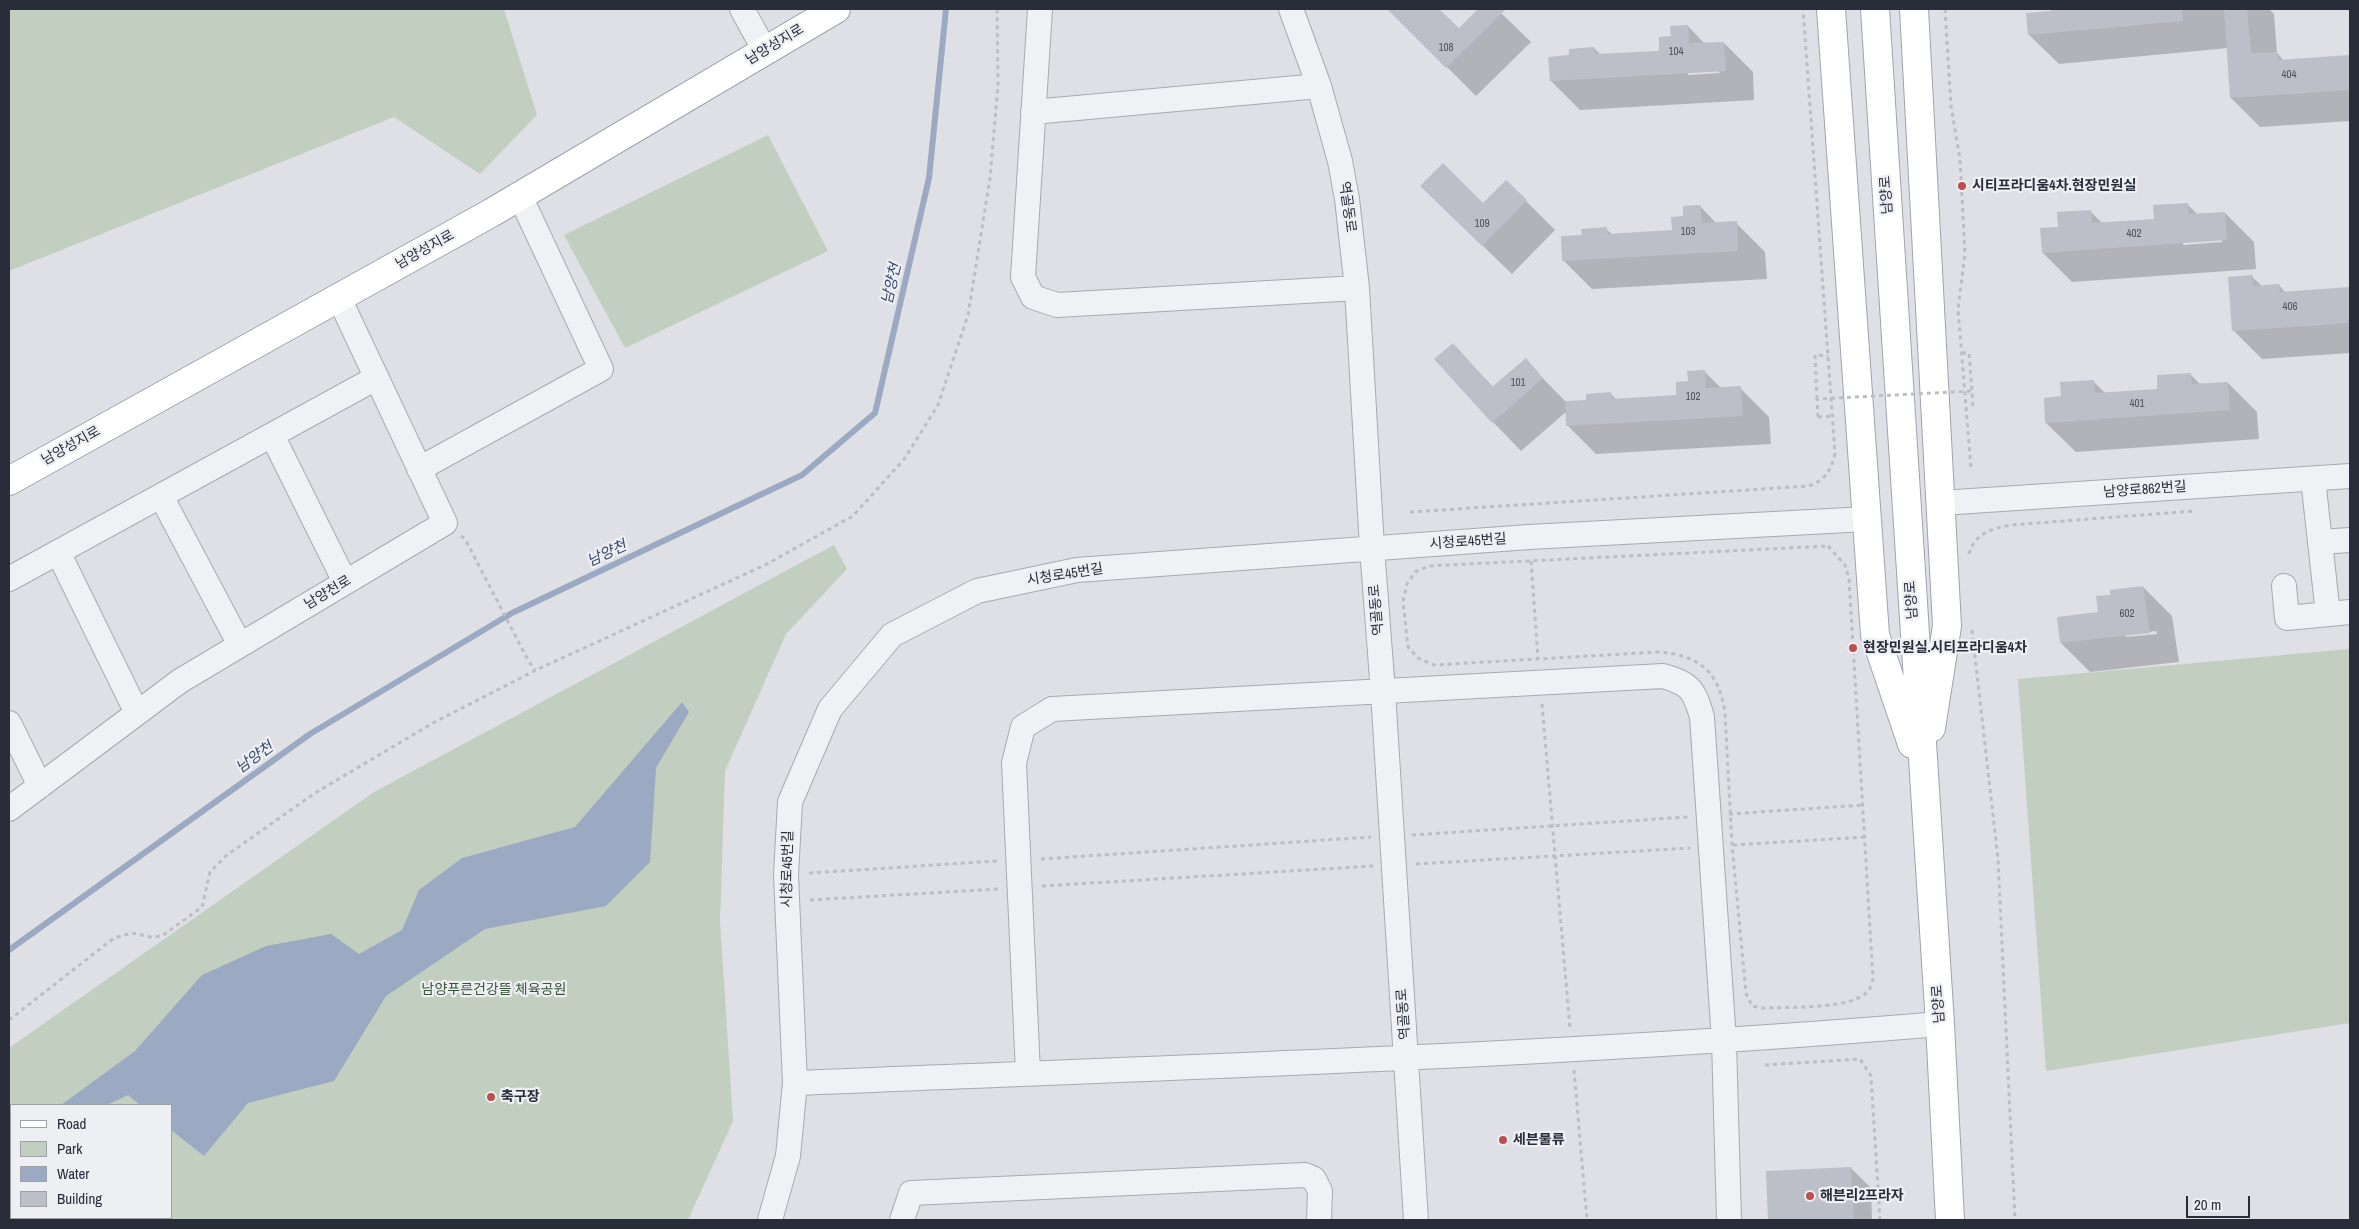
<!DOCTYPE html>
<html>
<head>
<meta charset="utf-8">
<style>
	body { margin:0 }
	#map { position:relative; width:2359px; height:1229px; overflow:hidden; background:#dee0e6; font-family:"Archivo Narrow",sans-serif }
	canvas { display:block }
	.frame { position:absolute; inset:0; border:10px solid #292d3a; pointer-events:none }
	.legend { position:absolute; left:10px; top:1104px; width:162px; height:115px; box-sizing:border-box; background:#edeff3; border:1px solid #9fa1a9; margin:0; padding:6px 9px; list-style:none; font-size:15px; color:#292d3a }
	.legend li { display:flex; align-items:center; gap:10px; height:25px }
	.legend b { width:25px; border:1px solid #9fa1a9 }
	.scale { position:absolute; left:2186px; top:1196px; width:64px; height:22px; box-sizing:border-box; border:2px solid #292d3a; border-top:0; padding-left:6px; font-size:15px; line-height:18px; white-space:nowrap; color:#292d3a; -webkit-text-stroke:4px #edeff3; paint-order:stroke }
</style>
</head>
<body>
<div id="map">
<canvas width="2359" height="1229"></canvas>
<div class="frame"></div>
<ul class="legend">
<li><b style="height:6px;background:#fff"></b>Road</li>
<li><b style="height:14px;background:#c1cec0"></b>Park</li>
<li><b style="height:14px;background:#9ca9c2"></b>Water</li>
<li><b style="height:14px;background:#bcbec8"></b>Building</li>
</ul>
<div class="scale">20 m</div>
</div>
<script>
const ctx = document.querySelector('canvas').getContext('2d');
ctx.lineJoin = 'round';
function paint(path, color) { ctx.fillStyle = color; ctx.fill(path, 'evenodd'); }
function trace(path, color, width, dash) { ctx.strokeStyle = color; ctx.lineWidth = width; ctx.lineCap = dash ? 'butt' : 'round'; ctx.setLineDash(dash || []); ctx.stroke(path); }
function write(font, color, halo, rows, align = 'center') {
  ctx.font = font + ' "Archivo Narrow","Noto Sans KR",sans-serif'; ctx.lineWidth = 4.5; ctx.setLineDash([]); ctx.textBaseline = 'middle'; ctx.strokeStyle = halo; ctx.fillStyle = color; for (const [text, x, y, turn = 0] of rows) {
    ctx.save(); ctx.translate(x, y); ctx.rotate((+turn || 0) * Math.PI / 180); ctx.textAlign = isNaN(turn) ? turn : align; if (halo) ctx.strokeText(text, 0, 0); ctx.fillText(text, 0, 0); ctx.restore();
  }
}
const green = new Path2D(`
	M 9,9 L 504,9 L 537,115 L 480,174 L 394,117 L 9,271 Z
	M 768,135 L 828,251 L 625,348 L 564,235 Z
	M 834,545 L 847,569 L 786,634 L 725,771 L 720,921 L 733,1121 L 688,1220 L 16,1220 L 15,1218 L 171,1218 L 171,1105 L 11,1105 L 11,1210 L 9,1205 L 9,1048 L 374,792 Z
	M 2350,649 L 2350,1023 L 2046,1071 L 2018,679 Z`);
const water = new Path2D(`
	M 682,702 L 689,712 L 656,768 L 650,862 L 606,906 L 485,929 L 386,996 L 334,1081 L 248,1103 L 204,1156 L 171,1130 L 171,1105 L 140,1105 L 128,1095 L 107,1105 L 61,1105 L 135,1051 L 202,975 L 266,946 L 331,934 L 359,954 L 402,930 L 419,890 L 462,858 L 575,827 Z`);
const shadow = new Path2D(`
	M 1389,9 L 1437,9 L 1459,30 L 1480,9 L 1497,9 L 1531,42 L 1476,96 Z
	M 2052,9 L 2269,9 L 2274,14 L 2277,53 L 2284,61 L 2350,56 L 2350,121 L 2260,127 L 2231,98 L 2228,48 L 2059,64 L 2029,35 L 2052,12 Z
	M 1688,26 L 1705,44 L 1724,43 L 1753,72 L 1754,100 L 1580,110 L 1551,81 L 1571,56 L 1594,48 L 1601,55 L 1661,52 L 1672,38 ZM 1717,70 L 1720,73 L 1688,75 L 1688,72 Z
	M 1506,181 L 1555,230 L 1512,274 L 1451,215 L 1483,205 Z
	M 2187,204 L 2198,215 L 2225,213 L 2254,242 L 2256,269 L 2072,282 L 2043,253 L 2059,228 L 2090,211 L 2103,224 L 2156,220 ZM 2222,239 L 2222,242 L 2183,245 L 2183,242 Z
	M 1700,206 L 1717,224 L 1736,223 L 1765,252 L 1767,279 L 1592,289 L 1563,260 L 1583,236 L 1606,229 L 1613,235 L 1673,232 L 1685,217 Z
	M 2252,277 L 2262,286 L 2279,285 L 2286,293 L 2350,288 L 2350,353 L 2262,359 L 2233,330 Z
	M 1453,344 L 1494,388 L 1525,360 L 1566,402 L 1587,401 L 1611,394 L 1617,400 L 1678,397 L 1689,382 L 1704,371 L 1722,389 L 1740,388 L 1769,417 L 1771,444 L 1596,454 L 1567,425 L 1567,411 L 1521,451 L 1493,422 Z
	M 2190,374 L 2201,385 L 2228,383 L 2257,412 L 2259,439 L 2076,452 L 2046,423 L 2062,398 L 2093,381 L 2106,394 L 2159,390 Z
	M 2143,587 L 2172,616 L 2179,662 L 2090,672 L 2061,643 L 2099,613 L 2112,596 ZM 2156,631 L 2157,634 L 2126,637 L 2126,635 Z
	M 1851,1168 L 1871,1188 L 1872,1220 L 1770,1220 L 1767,1172 Z`);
const stream = new Path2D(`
	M 9,950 L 310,734 L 512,613 L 802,475 L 875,413 L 929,178 L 946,9`);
const building = new Path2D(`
	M 1387,9 L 1439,9 L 1459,28 L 1478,9 L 1506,9 L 1446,68 Z
	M 2051,9 L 2182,9 L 2183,21 L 2028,35 L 2026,13 L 2051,11 Z
	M 2224,9 L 2247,9 L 2251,53 L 2277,52 L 2278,60 L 2350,55 L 2350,90 L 2230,98 Z
	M 1688,25 L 1689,43 L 1724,42 L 1726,71 L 1550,81 L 1548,57 L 1569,55 L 1569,49 L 1594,47 L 1595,54 L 1659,51 L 1659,37 L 1671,36 L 1670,26 Z
	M 1443,163 L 1483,203 L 1506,180 L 1527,200 L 1482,246 L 1420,186 Z
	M 2188,203 L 2189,214 L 2225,212 L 2227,240 L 2042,253 L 2040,228 L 2058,227 L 2057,212 L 2091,210 L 2092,223 L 2154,219 L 2153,205 Z
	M 1700,205 L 1702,223 L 1737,221 L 1738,251 L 1562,261 L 1561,236 L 1582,235 L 1581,229 L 1607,227 L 1607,234 L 1672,230 L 1671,217 L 1683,216 L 1683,206 Z
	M 2253,275 L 2253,286 L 2279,284 L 2280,292 L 2350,287 L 2350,323 L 2232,331 L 2228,277 Z
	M 1453,343 L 1492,387 L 1526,358 L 1543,378 L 1492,423 L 1434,359 Z
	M 1705,370 L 1706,388 L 1741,386 L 1743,416 L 1566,426 L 1565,401 L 1586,400 L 1586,394 L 1611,392 L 1612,399 L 1676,395 L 1676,382 L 1688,381 L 1687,371 Z
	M 2191,373 L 2192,384 L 2228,382 L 2230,410 L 2045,423 L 2044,398 L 2061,396 L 2060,382 L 2094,380 L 2095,393 L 2157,389 L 2157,375 Z
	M 2143,586 L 2150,633 L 2060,643 L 2057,617 L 2098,612 L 2096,596 L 2110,595 L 2110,590 Z
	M 1851,1167 L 1854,1220 L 1768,1220 L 1766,1171 Z`);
const path = new Path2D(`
	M 1945,9 L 1951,106 L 1960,159 L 1965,254 L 1958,309 L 1971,468
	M 1962,353 L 1969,353 L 1972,391
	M 1817,399 L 1815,355 L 1828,356
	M 1818,417 L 1832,416
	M 1410,512 L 1809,486 C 1825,480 1831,471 1835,454 L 1803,9
	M 461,536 L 465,539 L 528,660 L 535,670
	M 1828,546 L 1845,565 L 1849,579 L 1873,979 C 1872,982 1871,987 1869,990 C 1855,1010 1787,1007 1763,1008 L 1752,1006 L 1746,993 L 1732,845 L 1725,713 C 1719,671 1699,655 1658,652 L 1434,665 L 1418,658 L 1408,647 L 1403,601 L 1407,584 L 1415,572 L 1429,566 Z
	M 1969,554 C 1975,533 1991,529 2011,525 L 2194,511
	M 1531,561 L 1538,658
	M 1972,630 L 1998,859 L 2015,1220
	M 1542,704 L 1570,1029
	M 1729,814 L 1863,805
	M 1412,835 L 1688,817
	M 1733,845 L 1865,837
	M 1041,859 L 1371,837
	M 1416,864 L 1690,848
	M 809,873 L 997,861
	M 1042,886 L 1373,866
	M 810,900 L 998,889
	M 9,1020 L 114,938 L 132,933 L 151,937 L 162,936 L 202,907 L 210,872 L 227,855 L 315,793 L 433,723 L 536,670 L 765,565 L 853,516 L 905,458 L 938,405 L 968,315 L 990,178 L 998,85 L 997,9
	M 1765,1065 L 1860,1059 L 1871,1076 L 1880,1220
	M 1574,1070 L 1587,1220`);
const minor = new Path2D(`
	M 742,9 L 765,51
	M 1040,9 L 1023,277 L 1033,297 L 1057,305 L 1357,288
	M 1291,9 L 1319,86 L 1340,161 L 1347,199 L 1357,288 L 1372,548 L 1383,692 L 1416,1220
	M 1033,112 L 1319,86
	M 272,435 L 345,582
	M 419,469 L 601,369 L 520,196
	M 2313,479 L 2328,614
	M 161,496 L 240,645
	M 1941,503 L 2350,476
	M 2320,542 L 2350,540
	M 58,552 L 137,713
	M 9,579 L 376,378
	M 2284,586 L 2287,618 L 2350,612
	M 9,723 L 40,786
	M 9,809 L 180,681 L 445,523 L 339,298
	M 1028,1073 L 1014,763 L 1023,727 L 1052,709 L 1663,676 C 1690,684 1694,689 1702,717 L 1724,1041 L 1729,1220
	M 795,1083 C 1177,1067 1559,1056 1940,1024
	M 770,1220 L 788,1156 L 795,1083 L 786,875 L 790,802 L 830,709 L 892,635 L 977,591 L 1077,570 L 1529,537 L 1867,519
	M 902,1220 L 911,1193 L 1305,1175 L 1314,1179 L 1320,1191 L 1319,1220`);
const major = new Path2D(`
	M 1831,9 L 1875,635 L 1912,744
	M 1875,9 L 1940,1024 L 1950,1220
	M 1914,9 L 1947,626 L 1931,728
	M 9,481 L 491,213 L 836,9`);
const pathBridge = new Path2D(`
	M 1818,417 L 1817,399 L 1972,391 L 1973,409`);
const markers = [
	[1962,186,5,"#be4f51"],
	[1853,648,5,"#be4f51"],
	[491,1097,5,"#be4f51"],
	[1503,1140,5,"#be4f51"],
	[1810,1196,5,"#be4f51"]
];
const numberNames = [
	["108",1446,48],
	["104",1676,52],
	["404",2289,75],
	["109",1482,224],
	["103",1688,232],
	["402",2134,234],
	["406",2290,307],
	["101",1518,383],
	["102",1693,397],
	["401",2137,404],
	["602",2127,614]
];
const streetNames = [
	["남양성지로",775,45,-31],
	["남양로",1887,195,-94],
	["역골동로",1347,207,82],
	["남양성지로",425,250,-29],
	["남양성지로",71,446,-29],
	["남양로862번길",2145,490,-4],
	["시청로45번길",1468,542,-4],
	["시청로45번길",1065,575,-9],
	["남양천로",328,593,-31],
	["남양로",1912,600,-94],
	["역골동로",1377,610,-95],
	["시청로45번길",788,869,-89],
	["남양로",1939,1004,-94],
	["역골동로",1404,1014,-94]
];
const poiNames = [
	["시티프라디움4차.현장민원실",1972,186],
	["현장민원실.시티프라디움4차",1863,648],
	["축구장",501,1097],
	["세븐물류",1513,1140],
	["해븐리2프라자",1820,1196]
];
const parkNames = [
	["남양푸른건강뜰 체육공원",494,990]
];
const waterNames = [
	["남양천",892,284,-77],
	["남양천",607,554,-25],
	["남양천",255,758,-36]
];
paint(green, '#c1cec0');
paint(water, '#9ca9c2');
paint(shadow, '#0003');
trace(stream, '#9ca9c2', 6);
paint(building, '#bcbec8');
trace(minor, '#a8aab2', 26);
trace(major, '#9ea3b0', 30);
trace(path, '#bcbec4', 3, [4, 4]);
trace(minor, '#f0f1f4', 24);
trace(major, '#fff', 28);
trace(pathBridge, '#bcbec4', 3, [4, 4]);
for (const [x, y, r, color] of markers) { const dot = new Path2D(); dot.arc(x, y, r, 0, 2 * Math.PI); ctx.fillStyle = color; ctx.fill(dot); trace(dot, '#edeff3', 2); }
write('11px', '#4e515e', null, numberNames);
write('14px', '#292d3a', '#edeff3', streetNames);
write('bold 14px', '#292d3a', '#edeff3', poiNames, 'left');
write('14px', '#395538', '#edeff3', parkNames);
write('italic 15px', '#38476a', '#edeff3', waterNames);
</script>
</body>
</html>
